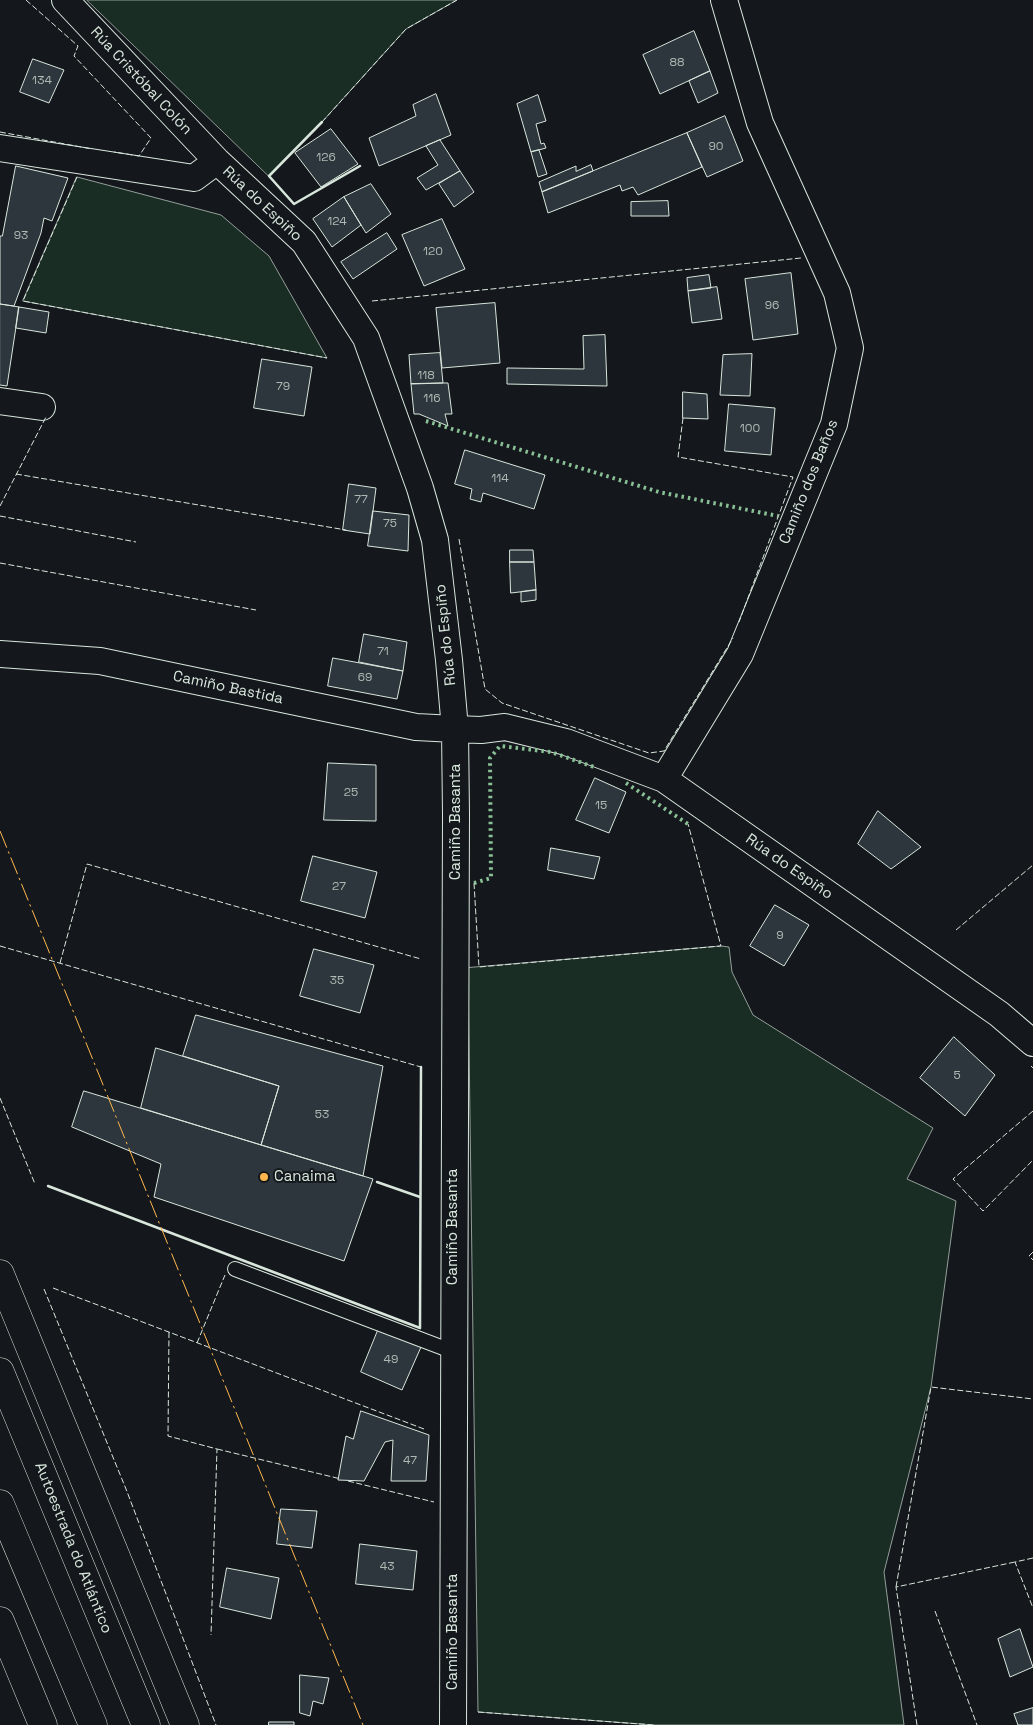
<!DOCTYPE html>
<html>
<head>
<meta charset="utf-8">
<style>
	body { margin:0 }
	canvas { display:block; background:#14181c }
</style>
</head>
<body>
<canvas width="1033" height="1725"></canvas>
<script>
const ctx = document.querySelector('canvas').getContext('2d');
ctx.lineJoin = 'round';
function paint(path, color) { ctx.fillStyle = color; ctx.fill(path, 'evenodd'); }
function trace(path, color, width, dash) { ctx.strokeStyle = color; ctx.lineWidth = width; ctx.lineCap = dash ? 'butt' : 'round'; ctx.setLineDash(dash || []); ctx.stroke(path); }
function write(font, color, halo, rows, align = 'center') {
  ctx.font = font + ' "Space Grotesk",sans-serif'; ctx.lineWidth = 4; ctx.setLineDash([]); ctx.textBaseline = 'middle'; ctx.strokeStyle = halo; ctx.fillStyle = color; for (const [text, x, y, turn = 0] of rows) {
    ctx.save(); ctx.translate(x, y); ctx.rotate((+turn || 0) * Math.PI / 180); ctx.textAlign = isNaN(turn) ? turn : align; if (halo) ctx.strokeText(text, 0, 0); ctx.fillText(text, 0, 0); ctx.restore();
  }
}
const green = new Path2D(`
	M 87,0 L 457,0 L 406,29 L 322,122 L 269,176 Z
	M 77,177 L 221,215 L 269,256 L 327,358 L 23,301 Z
	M 721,946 L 729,947 L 732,972 L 753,1015 L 933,1128 L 907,1179 L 956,1201 L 931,1387 L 884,1572 L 904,1725 L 654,1725 L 478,1712 L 468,968 Z`);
const building = new Path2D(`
	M 694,31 L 710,71 L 660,94 L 643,55 Z
	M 33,59 L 64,70 L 49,103 L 20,92 Z
	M 710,71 L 718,93 L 698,103 L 689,81 Z
	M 436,94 L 451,135 L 379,166 L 369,138 L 416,116 L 413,105 Z
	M 538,95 L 546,121 L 536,124 L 541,144 L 544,143 L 546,148 L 531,152 L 517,104 Z
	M 725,116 L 743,161 L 707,177 L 687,133 Z
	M 331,129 L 358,164 L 321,187 L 295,153 Z
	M 687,133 L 702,167 L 638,195 L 633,187 L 622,191 L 620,185 L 548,213 L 542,192 Z
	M 440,140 L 460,171 L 426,190 L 417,178 L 438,165 L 426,146 Z
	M 539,150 L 547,174 L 538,177 L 531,152 Z
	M 591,165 L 593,171 L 542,192 L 539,182 L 576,166 L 576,171 Z
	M 16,166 L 68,178 L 52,221 L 44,218 L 41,233 L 14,306 L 0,304 L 0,236 L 2,236 Z
	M 460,171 L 474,192 L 454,207 L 439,184 Z
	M 371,184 L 391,214 L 366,233 L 344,197 Z
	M 344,197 L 361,225 L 332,247 L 313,219 Z
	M 668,201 L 669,216 L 631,216 L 631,202 Z
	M 442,219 L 465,269 L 424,286 L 402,235 Z
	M 387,233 L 397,249 L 353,279 L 341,262 Z
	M 791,273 L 798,334 L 753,340 L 745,279 Z
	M 709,275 L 711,288 L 688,291 L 687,278 Z
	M 717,287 L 722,319 L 692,323 L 688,291 Z
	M 495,303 L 500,363 L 442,368 L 436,308 Z
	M 0,304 L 19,307 L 7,386 L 0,385 Z
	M 19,307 L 49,312 L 46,333 L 16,328 Z
	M 605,335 L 607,386 L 507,384 L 507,368 L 584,369 L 583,336 Z
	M 440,353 L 443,383 L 411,384 L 409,355 Z
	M 752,354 L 750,396 L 720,395 L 723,355 Z
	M 262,359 L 312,367 L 304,416 L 254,408 Z
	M 443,383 L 448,383 L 452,414 L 445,414 L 448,426 L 419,414 L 414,414 L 411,384 Z
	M 683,392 L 707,394 L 708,419 L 683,418 Z
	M 729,404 L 775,408 L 771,455 L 725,451 Z
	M 465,450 L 545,475 L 534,509 L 483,493 L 481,502 L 470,499 L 472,489 L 455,484 Z
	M 349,484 L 376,488 L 370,534 L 343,530 Z
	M 373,511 L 409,515 L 408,551 L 368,546 Z
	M 510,550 L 533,550 L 534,562 L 510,562 Z
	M 510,562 L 534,562 L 536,590 L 511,593 Z
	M 536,590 L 536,600 L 521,602 L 521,592 Z
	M 364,634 L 407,642 L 403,671 L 359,662 Z
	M 333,658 L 403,671 L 397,699 L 328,686 Z
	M 328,763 L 376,765 L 376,821 L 324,820 Z
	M 595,778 L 626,792 L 609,833 L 576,820 Z
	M 878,811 L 921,847 L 891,869 L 858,844 Z
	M 551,848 L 600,857 L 594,879 L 548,870 Z
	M 313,856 L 377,872 L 365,918 L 301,901 Z
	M 775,905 L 809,925 L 784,966 L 750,946 Z
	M 314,949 L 374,965 L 360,1013 L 300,996 Z
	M 196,1015 L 383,1066 L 363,1176 L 261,1145 L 279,1086 L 183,1056 Z
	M 954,1037 L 995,1075 L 965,1116 L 920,1078 Z
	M 156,1048 L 279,1086 L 261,1145 L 141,1108 Z
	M 84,1091 L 373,1179 L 344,1261 L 154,1197 L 161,1164 L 72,1127 Z
	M 379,1328 L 421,1347 L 402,1390 L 361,1372 Z
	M 361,1411 L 429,1435 L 426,1481 L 391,1481 L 393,1440 L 385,1442 L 364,1481 L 338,1480 L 346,1436 L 353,1439 Z
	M 281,1509 L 317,1511 L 312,1548 L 277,1544 Z
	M 360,1544 L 417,1551 L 413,1590 L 356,1584 Z
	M 227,1568 L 279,1578 L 271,1619 L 220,1607 Z
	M 1020,1629 L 1033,1667 L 1010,1677 L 998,1639 Z
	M 300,1675 L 329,1678 L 323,1704 L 313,1701 L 310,1716 L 300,1713 Z
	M 1033,1708 L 1033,1725 L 1018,1725 L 1014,1714 Z
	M 269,1722 L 294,1722 L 294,1725 L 269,1725 Z`);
const service = new Path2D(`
	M 235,1269 L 454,1352`);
const minor = new Path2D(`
	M 65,0 L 217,161
	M 0,148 L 194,178 L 217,161 L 304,242 L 366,338 L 420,488 L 435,540 L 449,660 L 455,729 L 481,730 L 505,727 L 566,742 L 664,779 L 999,1014 L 1033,1043
	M 0,401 L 42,407
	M 0,654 L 100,661 L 416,727 L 455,729 L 456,815 L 453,1725
	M 664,779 L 740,654 L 834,424 L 850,348 L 837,293 L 760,123 L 724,0`);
const motorway = new Path2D(`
	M 0,1274 L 185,1725
	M 0,1372 L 146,1725
	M 0,1504 L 93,1725
	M 0,1621 L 43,1725`);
const hedge = new Path2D(`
	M 426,421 L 659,492 L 778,516
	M 626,783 L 688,824
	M 474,883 L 491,878 L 490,758 L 500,746 L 551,752 L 594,767`);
const fence = new Path2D(`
	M 26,0 L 78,46 L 74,56 L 151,138 L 139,156 L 114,152
	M 322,122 L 406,29 L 457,0
	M 0,132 L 92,149
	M 77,177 L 23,301 L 327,358
	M 372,301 L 801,258
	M 683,418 L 678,457 L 793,477 L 739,622
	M 16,474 L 346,530
	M 0,506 L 46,417
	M 0,516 L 136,542
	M 459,539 L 485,689 L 502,703 L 649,753 L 664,751 L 733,638
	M 0,563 L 256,610
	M 474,883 L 479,967 L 721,946 L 688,824
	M 956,930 L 1033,865
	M 0,946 L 421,1067
	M 60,963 L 87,864 L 421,959
	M 1031,1066 L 1033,1068
	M 0,1098 L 35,1184
	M 1033,1111 L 953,1179 L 983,1211 L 1033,1160
	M 1033,1252 L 1029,1256 L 1033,1260
	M 53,1288 L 424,1429
	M 44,1289 L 126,1489 L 216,1725
	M 169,1332 L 168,1436 L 217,1449 L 211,1635
	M 197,1343 L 225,1275
	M 217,1449 L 341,1479
	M 348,1481 L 434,1502
	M 1033,1558 L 1015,1562 L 1033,1608
	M 896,1587 L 931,1387 L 1033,1399
	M 935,1611 L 977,1725
	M 478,1712 L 654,1725
	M 917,1725 L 896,1587 L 1015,1562`);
const wall = new Path2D(`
	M 322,122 L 269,176 L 294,204 L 360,166
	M 377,1182 L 420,1197
	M 48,1186 L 420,1328 L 421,1067`);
const power = new Path2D(`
	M 0,831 L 363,1725`);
const markers = [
	[264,1177,5,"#ffb74d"]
];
const numberNames = [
	["88",677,63],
	["134",42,81],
	["90",716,147],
	["126",326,158],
	["124",337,222],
	["93",21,236],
	["120",433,252],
	["96",772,306],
	["118",426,376],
	["79",283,387],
	["116",432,399],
	["100",750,429],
	["114",500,479],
	["77",361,500],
	["75",390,524],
	["71",383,652],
	["69",365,678],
	["25",351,793],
	["15",601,806],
	["27",339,887],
	["9",780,936],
	["35",337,981],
	["5",957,1076],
	["53",322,1115],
	["49",391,1360],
	["47",410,1461],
	["43",387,1567]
];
const streetNames = [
	["Rúa Cristóbal Colón",141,81,47],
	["Rúa do Espiño",262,204,43],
	["Camiño dos Baños",809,482,-68],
	["Rúa do Espiño",446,635,-96],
	["Camiño Bastida",228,688,12],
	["Camiño Basanta",456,822,-90],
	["Rúa do Espiño",789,867,35],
	["Camiño Basanta",453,1227,-90],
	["Autoestrada do Atlántico",73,1548,68],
	["Camiño Basanta",453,1632,-90]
];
const poiNames = [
	["Canaima",274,1177]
];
paint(green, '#1a2d24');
trace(green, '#939e99', 1);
paint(building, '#2c363c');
trace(building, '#d8e6dc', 1);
trace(service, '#d8e6dc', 16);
trace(minor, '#d8e6dc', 28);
trace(motorway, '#d8e6dc', 29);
trace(service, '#14181c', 14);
trace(minor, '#14181c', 26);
trace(motorway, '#14181c', 28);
trace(hedge, '#8ac095', 4, [2.5, 4]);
trace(fence, '#d8e6dc', 1, [6, 2.5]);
trace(wall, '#d8e6dc', 2.5);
trace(power, '#ffb74d', 1, [18, 4, 2.5, 4]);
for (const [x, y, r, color] of markers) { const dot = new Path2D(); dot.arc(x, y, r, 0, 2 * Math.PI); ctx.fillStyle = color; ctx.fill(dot); trace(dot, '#14181c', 2); }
write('12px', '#adbab4', null, numberNames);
write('15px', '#d8e6dc', '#14181c', streetNames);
write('15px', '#d8e6dc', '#14181c', poiNames, 'left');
</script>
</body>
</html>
